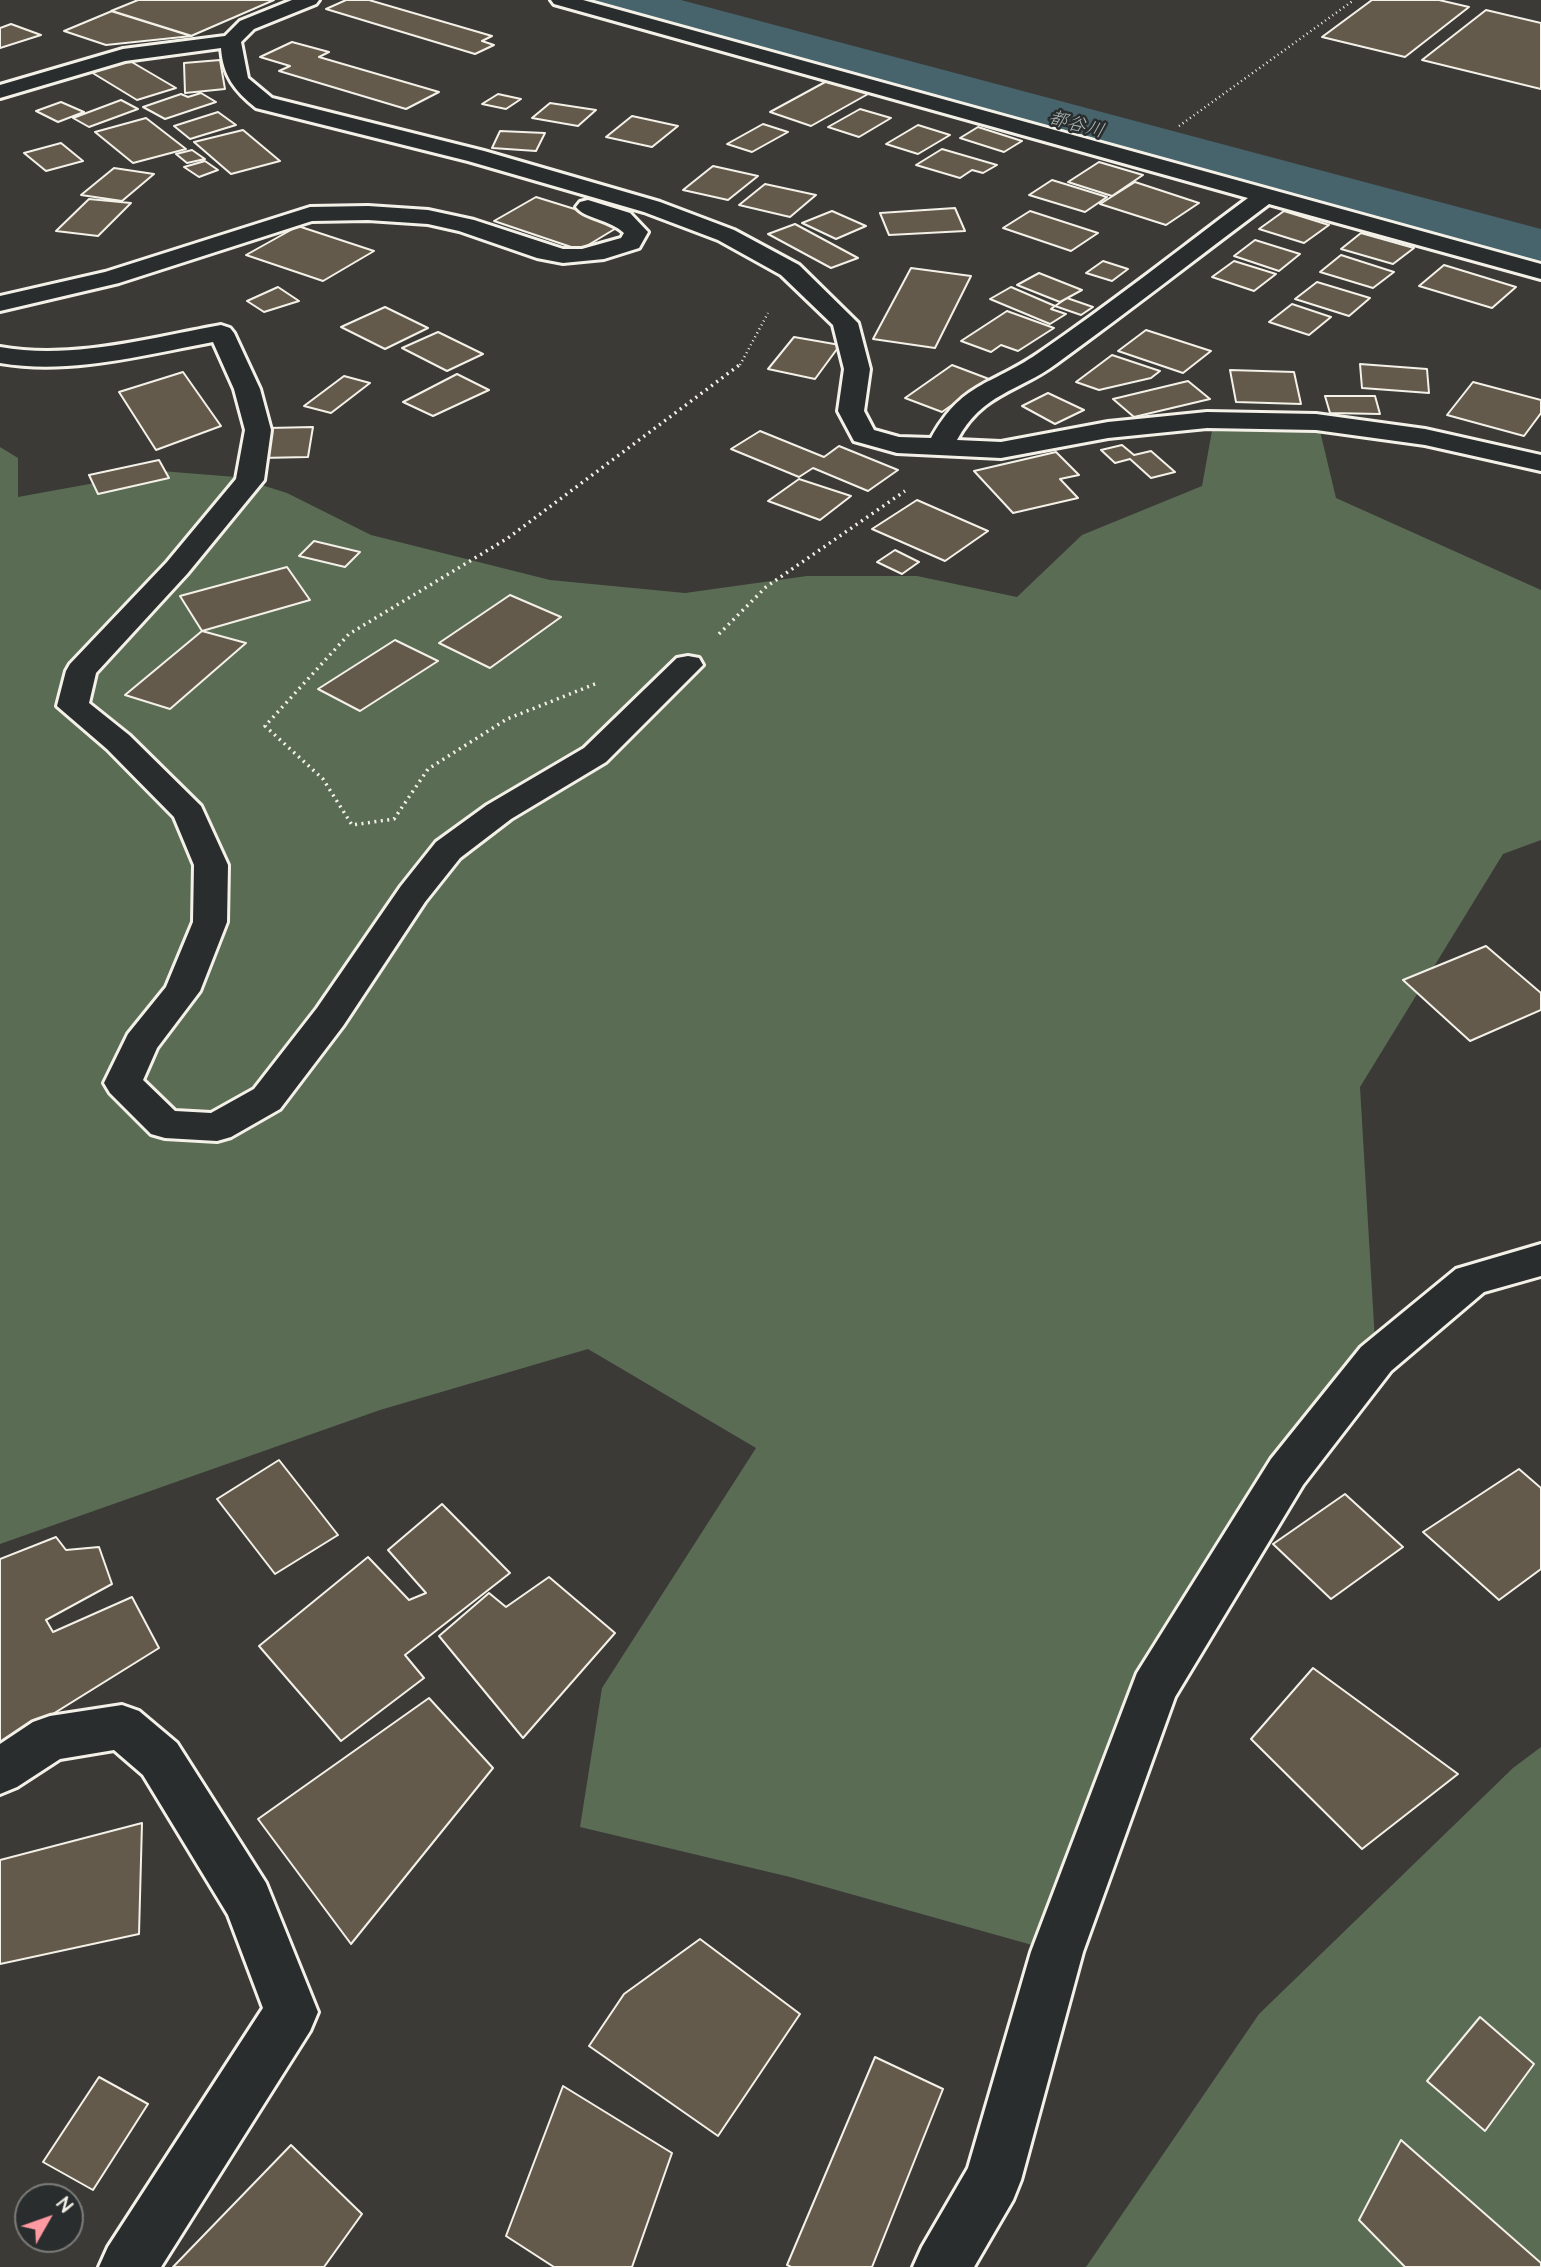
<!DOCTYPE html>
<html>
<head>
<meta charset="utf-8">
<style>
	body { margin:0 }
	#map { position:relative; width:1541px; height:2267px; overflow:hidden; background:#3b3a37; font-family:"Architects Daughter",sans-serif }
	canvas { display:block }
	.north { position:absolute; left:14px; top:2183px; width:70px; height:70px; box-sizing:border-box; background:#2a2d2e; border:2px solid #7b7b78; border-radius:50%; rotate:50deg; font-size:19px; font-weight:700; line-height:28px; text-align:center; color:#f4f1e8 }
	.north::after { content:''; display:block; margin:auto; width:24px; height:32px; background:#ff9aa2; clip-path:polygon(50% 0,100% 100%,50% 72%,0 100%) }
</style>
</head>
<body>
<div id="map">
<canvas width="1541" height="2267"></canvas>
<div class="north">N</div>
</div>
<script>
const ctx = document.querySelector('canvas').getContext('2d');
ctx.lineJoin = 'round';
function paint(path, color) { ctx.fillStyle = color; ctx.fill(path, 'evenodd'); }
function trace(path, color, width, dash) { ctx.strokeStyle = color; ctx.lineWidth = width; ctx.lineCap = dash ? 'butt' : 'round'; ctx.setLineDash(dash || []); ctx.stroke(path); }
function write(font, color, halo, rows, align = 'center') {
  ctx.font = font + ' "Architects Daughter","Klee One",sans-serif'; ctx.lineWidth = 5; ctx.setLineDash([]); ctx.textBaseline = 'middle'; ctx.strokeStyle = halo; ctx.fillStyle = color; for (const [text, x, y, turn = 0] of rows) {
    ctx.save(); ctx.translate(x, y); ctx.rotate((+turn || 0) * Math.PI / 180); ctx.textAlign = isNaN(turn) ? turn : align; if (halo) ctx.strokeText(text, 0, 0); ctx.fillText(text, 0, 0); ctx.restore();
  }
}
const green = new Path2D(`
	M 1212,431 L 1320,431 L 1336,498 L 1541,590 L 1541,840 L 1503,854 L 1360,1087 L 1376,1359 L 1154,1688 L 1057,1952 L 790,1877 L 580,1827 L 602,1688 L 756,1448 L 588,1349 L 380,1410 L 0,1544 L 0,447 L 18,458 L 18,497 L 161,471 L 236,477 L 287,493 L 371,535 L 550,580 L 685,593 L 807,576 L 917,576 L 1017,597 L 1082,535 L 1202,486 Z
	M 1541,1747 L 1541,2267 L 1086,2267 L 1259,2014 L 1513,1768 Z`);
const river = new Path2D(`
	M 580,0 L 681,0 L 1541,229 L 1541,274 L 589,13 Z`);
const building = new Path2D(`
	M 138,0 L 274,0 L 191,36 L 111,11 Z
	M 346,0 L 369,0 L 492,36 L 482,41 L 494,45 L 475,54 L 326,9 Z
	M 1372,0 L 1439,0 L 1469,7 L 1405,57 L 1322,37 Z
	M 1486,10 L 1541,23 L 1541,89 L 1422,60 Z
	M 112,11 L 192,36 L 106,45 L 64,31 Z
	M 11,24 L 41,35 L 0,48 L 0,28 Z
	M 292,42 L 329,52 L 319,57 L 439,92 L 406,109 L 279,71 L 290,66 L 260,57 Z
	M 220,60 L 225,89 L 185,93 L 184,63 Z
	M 130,61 L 176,88 L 137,100 L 91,72 Z
	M 827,81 L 868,94 L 811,126 L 770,112 Z
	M 201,93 L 216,102 L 165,119 L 143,107 L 181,94 L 188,97 Z
	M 498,94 L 521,99 L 506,109 L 482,104 Z
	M 121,100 L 138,109 L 89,127 L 73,118 Z
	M 61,102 L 84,112 L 58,122 L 36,111 Z
	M 550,103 L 596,110 L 578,126 L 532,118 Z
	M 860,109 L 891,118 L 859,137 L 828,127 Z
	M 218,112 L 236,125 L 190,139 L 174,126 Z
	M 632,116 L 678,126 L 652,147 L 606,137 Z
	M 146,118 L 186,149 L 133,163 L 95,132 Z
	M 763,124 L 788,132 L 752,152 L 727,144 Z
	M 918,125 L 950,135 L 918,154 L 886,144 Z
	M 978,127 L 1022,141 L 1004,152 L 960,138 Z
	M 243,130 L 280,161 L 231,174 L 194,142 Z
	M 500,131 L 545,133 L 536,151 L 492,148 Z
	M 61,143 L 83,161 L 46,171 L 24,153 Z
	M 942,149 L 997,165 L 983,173 L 972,170 L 960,178 L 916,165 Z
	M 192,150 L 205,159 L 187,163 L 176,154 Z
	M 205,161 L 218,170 L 199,177 L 184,167 Z
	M 1099,162 L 1143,175 L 1112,196 L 1068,182 Z
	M 713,166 L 758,176 L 728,200 L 683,190 Z
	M 114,168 L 154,174 L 122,201 L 81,195 Z
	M 1052,180 L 1107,197 L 1085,212 L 1029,195 Z
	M 1135,182 L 1199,203 L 1166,225 L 1100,204 Z
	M 765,184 L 816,195 L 790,217 L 739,205 Z
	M 536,197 L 623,224 L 580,250 L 494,221 Z
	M 89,199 L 131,203 L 98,236 L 56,231 Z
	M 955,208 L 965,231 L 889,235 L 880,213 Z
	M 832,211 L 866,226 L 836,239 L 802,223 Z
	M 1030,211 L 1098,233 L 1071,251 L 1003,228 Z
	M 1284,211 L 1329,225 L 1304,243 L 1259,229 Z
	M 795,224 L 858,258 L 831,268 L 768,234 Z
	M 298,226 L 374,251 L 323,281 L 246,255 Z
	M 1361,233 L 1414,248 L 1393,264 L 1341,249 Z
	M 1255,240 L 1300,254 L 1279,271 L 1234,256 Z
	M 1341,255 L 1394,272 L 1373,288 L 1320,272 Z
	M 1103,261 L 1128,269 L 1112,281 L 1086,273 Z
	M 1234,261 L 1276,274 L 1254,291 L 1212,277 Z
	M 1444,265 L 1516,287 L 1492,308 L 1419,286 Z
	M 911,268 L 971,276 L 935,348 L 873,339 Z
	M 1039,273 L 1082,290 L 1060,302 L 1017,285 Z
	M 1317,282 L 1370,298 L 1349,316 L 1295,299 Z
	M 278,287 L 299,301 L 264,312 L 247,301 Z
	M 1011,287 L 1055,306 L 1051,309 L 1066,314 L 1050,324 L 990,299 Z
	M 1067,298 L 1093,307 L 1081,315 L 1055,306 Z
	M 1292,304 L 1331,317 L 1309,335 L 1269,322 Z
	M 385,307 L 428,328 L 385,349 L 341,327 Z
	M 1007,311 L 1054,328 L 1018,351 L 1001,345 L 991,352 L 961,341 Z
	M 1146,330 L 1211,351 L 1183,373 L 1118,351 Z
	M 438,332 L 483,354 L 447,371 L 402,348 Z
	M 794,337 L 840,345 L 815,379 L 768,369 Z
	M 1112,355 L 1160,371 L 1151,378 L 1099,390 L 1076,382 Z
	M 1360,364 L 1427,369 L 1429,393 L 1362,388 Z
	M 952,365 L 989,379 L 942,412 L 905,398 Z
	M 1230,370 L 1294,372 L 1301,404 L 1236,402 Z
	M 183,372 L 221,426 L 156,450 L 119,392 Z
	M 457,374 L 489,390 L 433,416 L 403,402 Z
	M 344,376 L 370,383 L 331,413 L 304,406 Z
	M 1188,381 L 1210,399 L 1134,417 L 1113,399 Z
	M 1473,382 L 1541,400 L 1541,413 L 1524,436 L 1447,415 Z
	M 1048,393 L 1084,410 L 1055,424 L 1022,406 Z
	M 1325,396 L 1375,396 L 1380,414 L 1330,413 Z
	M 313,427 L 308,457 L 261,458 L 268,428 Z
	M 760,431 L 824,457 L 839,446 L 898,470 L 868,491 L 813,468 L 799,477 L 731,449 Z
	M 1122,445 L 1134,455 L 1151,451 L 1175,472 L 1151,478 L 1130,459 L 1115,463 L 1101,450 Z
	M 1056,452 L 1079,475 L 1060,479 L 1078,498 L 1013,513 L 974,471 Z
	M 159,460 L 169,478 L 98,494 L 89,475 Z
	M 799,479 L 851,496 L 820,520 L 768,501 Z
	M 917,500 L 988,531 L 945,561 L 872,529 Z
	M 314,541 L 360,552 L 345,567 L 299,556 Z
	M 895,550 L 919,562 L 902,574 L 877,562 Z
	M 287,567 L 310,600 L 202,631 L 180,596 Z
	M 510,595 L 561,617 L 490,668 L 439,643 Z
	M 202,631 L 246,643 L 170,709 L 125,695 Z
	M 395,640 L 438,661 L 360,711 L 318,689 Z
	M 1486,946 L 1541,993 L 1541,1010 L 1470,1041 L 1403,980 Z
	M 279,1460 L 338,1535 L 275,1574 L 217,1499 Z
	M 1519,1469 L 1541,1488 L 1541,1569 L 1499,1600 L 1423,1532 Z
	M 1345,1494 L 1403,1547 L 1331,1599 L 1273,1544 Z
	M 442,1504 L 510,1573 L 405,1655 L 424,1678 L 341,1741 L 259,1646 L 368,1557 L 409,1600 L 426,1593 L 388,1550 Z
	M 56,1537 L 66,1550 L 99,1547 L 112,1584 L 46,1620 L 53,1632 L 132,1597 L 159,1648 L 0,1747 L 0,1559 Z
	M 549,1577 L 615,1633 L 523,1738 L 439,1636 L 489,1593 L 506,1607 Z
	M 1313,1668 L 1458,1774 L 1362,1849 L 1251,1739 Z
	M 429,1698 L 493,1768 L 351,1944 L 258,1819 Z
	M 142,1823 L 139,1934 L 0,1964 L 0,1860 Z
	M 700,1939 L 800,2014 L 718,2136 L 589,2046 L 624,1994 Z
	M 1480,2017 L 1534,2064 L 1485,2131 L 1427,2081 Z
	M 875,2057 L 943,2089 L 872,2267 L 791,2267 L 787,2265 Z
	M 99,2077 L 148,2104 L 93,2190 L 43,2162 Z
	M 563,2086 L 672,2153 L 632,2267 L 554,2267 L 506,2236 Z
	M 1401,2140 L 1541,2263 L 1541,2267 L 1405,2267 L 1359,2220 Z
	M 291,2145 L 362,2214 L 324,2267 L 173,2267 Z`);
const pathFar1 = new Path2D(`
	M 1179,126 L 1354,0
	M 740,365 L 768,313`);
const path = new Path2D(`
	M 719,634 L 766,587 L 905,491
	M 595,684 L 507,719 L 428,769 L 394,819 L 352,825 L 323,779 L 265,726 L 349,634 L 508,538 L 742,363`);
const minor = new Path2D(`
	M 292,0 L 319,0 L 316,4 L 254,29 L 241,42 L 248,78 L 272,98 L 484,151 L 660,202 L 734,230 L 799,265 L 858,323 L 870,369 L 864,411 L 874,430 L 899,437 L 931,438 C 962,382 990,386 1037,354 C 1109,305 1178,250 1248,198 L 554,4 L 551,0 L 583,0 L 1541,264 L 1541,279 L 1269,204 C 1198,257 1128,312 1056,364 C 1018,392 982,393 957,440 L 1001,442 L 1108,422 L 1207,412 L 1316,414 L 1425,429 L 1541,455 L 1541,471 L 1425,445 L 1316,430 L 1207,428 L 1108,438 L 1001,458 L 897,453 L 854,441 L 838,411 L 844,369 L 833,325 L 781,275 L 718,240 L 644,212 L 468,161 L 256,108 C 235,91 223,76 221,48 L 125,61 L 0,98 L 0,85 L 123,49 L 225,36 L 240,21 Z
	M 588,200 L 630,213 L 648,232 L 639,248 L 604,259 L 563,263 L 537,258 L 459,231 L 428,224 L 368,220 L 312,221 L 119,283 L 0,311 L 0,296 L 105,272 L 310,207 L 368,206 L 428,210 L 474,220 L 563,249 L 582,249 L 621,238 L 624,233 C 609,219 585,219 576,207 L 580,202 Z
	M 221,325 L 230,328 L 234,333 L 260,389 L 271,430 L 264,480 L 187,574 L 96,673 L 89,703 L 129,735 L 201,806 L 228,865 L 227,922 L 200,991 L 157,1048 L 143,1080 L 175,1111 L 211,1113 L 254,1089 L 317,1008 L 401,886 L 436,842 L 487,805 L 584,748 L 677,658 L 688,656 L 699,658 L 703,665 L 606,762 L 511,819 L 460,858 L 425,902 L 343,1026 L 280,1109 L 231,1137 L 217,1141 L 165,1138 L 151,1134 L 110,1093 L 104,1083 L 128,1034 L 166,987 L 193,922 L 194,865 L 174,817 L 107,749 L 57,706 L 66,671 L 70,664 L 167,562 L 236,479 L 245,430 L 234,389 L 213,342 C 144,355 70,375 0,363 L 0,347 C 73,360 149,338 221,325 Z
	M 1541,1244 L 1541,1276 L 1484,1292 L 1391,1371 L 1303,1485 L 1175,1697 L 1083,1952 L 1021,2180 L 1013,2200 L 974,2267 L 913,2267 L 922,2247 L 968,2168 L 1031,1952 L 1137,1673 L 1271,1459 L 1361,1347 L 1456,1269 Z
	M 122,1705 L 139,1711 L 177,1743 L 266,1883 L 318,2012 L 310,2031 L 161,2267 L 99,2267 L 108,2247 L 263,2008 L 228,1915 L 143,1775 L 114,1750 L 60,1759 L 17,1787 L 0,1794 L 0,1744 L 33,1722 L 50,1716 Z`);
const farWaternames = [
	["都谷川",1076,126,15]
];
paint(green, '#5b6c55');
paint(river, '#47636b');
paint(building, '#645a4b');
trace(building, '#f4f1e8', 2);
trace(minor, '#f4f1e8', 6);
trace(pathFar1, '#f4f1e8', 2.5, [1, 3.5]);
trace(path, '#f4f1e8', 3.5, [2, 4.5]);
paint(minor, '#2a2d2e');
write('italic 19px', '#afb8b6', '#2a2d2e', farWaternames);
</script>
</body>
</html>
